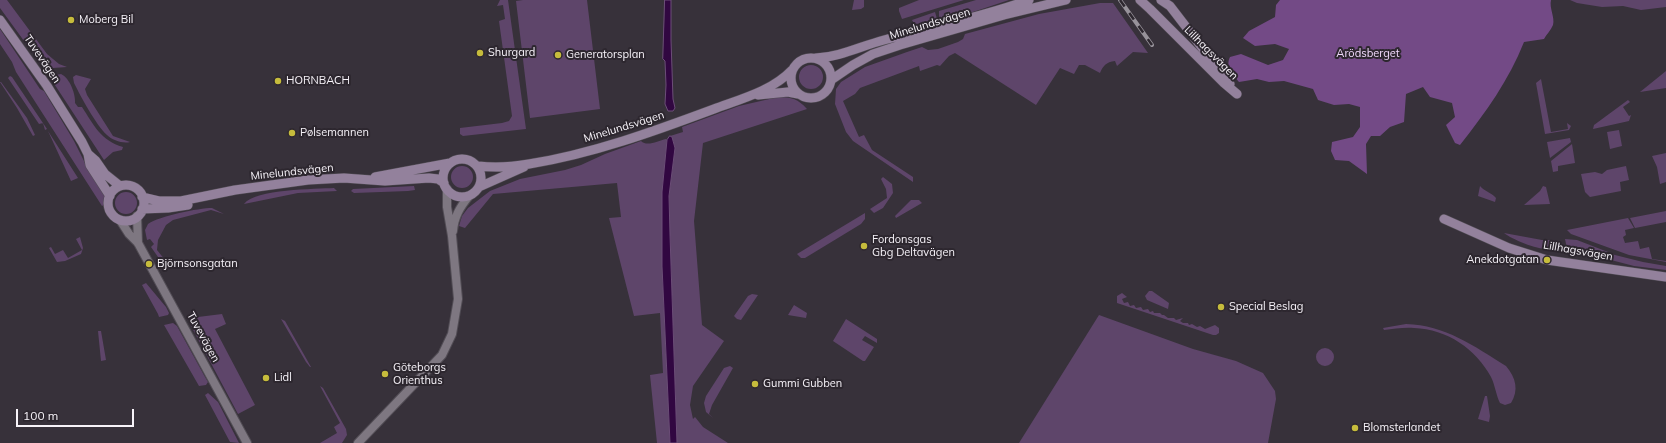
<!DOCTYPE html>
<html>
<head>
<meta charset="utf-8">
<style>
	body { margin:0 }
	#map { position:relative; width:1666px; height:443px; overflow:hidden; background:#37313a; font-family:Mulish,sans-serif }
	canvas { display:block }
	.scale { position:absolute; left:16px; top:409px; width:118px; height:18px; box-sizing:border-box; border:2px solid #f7f3f9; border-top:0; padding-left:5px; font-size:12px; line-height:14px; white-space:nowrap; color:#f7f3f9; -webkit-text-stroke:3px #2d272f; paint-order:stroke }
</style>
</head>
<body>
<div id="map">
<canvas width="1666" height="443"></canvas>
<div class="scale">100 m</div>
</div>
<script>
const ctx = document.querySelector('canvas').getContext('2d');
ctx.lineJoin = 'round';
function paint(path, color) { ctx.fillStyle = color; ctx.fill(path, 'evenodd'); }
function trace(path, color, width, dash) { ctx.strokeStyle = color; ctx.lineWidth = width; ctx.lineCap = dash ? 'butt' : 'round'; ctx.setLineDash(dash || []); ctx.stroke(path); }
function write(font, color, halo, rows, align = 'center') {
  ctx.font = font + ' Mulish,sans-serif'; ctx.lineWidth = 4; ctx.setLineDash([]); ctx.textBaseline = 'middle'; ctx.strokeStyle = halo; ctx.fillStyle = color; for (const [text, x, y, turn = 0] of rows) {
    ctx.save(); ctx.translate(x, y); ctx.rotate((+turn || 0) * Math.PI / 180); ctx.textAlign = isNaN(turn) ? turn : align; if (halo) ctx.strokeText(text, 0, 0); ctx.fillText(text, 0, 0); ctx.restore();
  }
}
const green = new Path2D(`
	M 0,0 L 7,0 L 47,54 L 59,64 L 67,67 L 53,68 L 43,67 L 0,8 Z
	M 500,0 L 508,0 L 526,129 L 463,136 L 460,134 L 460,128 L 502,123 L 509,121 L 512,116 L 499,21 L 505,19 L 503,5 L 497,6 Z
	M 523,0 L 587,0 L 600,109 L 530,118 L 516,1 Z
	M 854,0 L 864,0 L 864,7 L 861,9 L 852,10 Z
	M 919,0 L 964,0 L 902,19 L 899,11 L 899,8 Z
	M 976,0 L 1009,0 L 961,16 L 939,18 L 939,11 Z
	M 1570,0 L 1666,0 L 1666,7 L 1641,10 L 1623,6 L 1602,7 L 1577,3 Z
	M 1100,3 L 1113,3 L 1148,53 L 1133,52 L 1117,66 L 1115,61 C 1106,62 1103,66 1100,73 L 1085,65 L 1079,65 L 1074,74 L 1060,68 L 1036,105 L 955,53 L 949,56 L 940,66 L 937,65 L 920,71 L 919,66 L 860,88 L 855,94 L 843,101 L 859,137 L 864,135 L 872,150 L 913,177 L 913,182 L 853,141 L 846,132 L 835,104 L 836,89 L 841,82 L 865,67 L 907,52 L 922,47 L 928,50 L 938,49 L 958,42 L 963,39 L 965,34 L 1039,14 Z
	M 935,12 L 937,19 C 929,20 924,24 915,25 L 912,20 Z
	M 0,29 L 40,89 L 44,91 L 74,141 L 86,165 L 104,195 L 105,204 L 102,206 L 16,72 L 12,62 L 0,44 Z
	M799 77a12 12 0 1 1 24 0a12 12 0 1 1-24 0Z
	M 1666,71 L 1666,88 L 1640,92 Z
	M 61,74 C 70,78 76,95 75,103 L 78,107 L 82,107 C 93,124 101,141 123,147 L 122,150 L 113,152 L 104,160 L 51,79 L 51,76 Z
	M 76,75 L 91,79 L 85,89 L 87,95 L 113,136 L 130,142 C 123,144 112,140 107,135 C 96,125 81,97 74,83 L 73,77 Z
	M 10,76 L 12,77 L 47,129 L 45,130 L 43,123 L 39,124 L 8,78 Z
	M 1541,79 L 1551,132 L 1568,129 L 1567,123 L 1571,126 L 1569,130 L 1545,134 L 1536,83 Z
	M 0,82 L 1,82 L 27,118 L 35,135 L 33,136 L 17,108 Z
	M 778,97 C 792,97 798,99 807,109 L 703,143 L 694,221 L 702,325 L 724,341 L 693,386 L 690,405 L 693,419 L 695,417 L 703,427 L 728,443 L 677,443 L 670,235 L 669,196 L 675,148 L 672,137 L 670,136 L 683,132 L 682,127 L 739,106 Z
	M 1628,100 L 1630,102 L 1623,107 L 1629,116 L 1631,115 L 1629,121 L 1593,129 L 1594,125 Z
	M 1619,130 L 1622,146 L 1610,149 L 1607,132 Z
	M 48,131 L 78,178 L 71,181 Z
	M 1570,138 L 1571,142 L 1550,158 L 1547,142 Z
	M 666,139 L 667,140 L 662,192 L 662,266 L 670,443 L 657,443 L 650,375 L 663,373 L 660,313 L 634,316 L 609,218 L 621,217 L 617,183 L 493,194 L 465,228 L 459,226 L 462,216 L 468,208 L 490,191 L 520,179 L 565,170 L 581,165 L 605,154 L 641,141 C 647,147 658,141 666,139 Z
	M 1572,144 L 1575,163 L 1558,166 L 1558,171 L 1553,172 L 1551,161 Z
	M 1666,153 L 1666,182 L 1660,184 L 1657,167 L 1652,156 Z
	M451 177a11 11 0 1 1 22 0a11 11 0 1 1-22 0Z
	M 1626,166 L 1629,180 L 1620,182 L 1621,191 L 1590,197 L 1585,192 L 1581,174 L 1595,172 L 1602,174 L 1607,170 Z
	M 883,177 L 892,184 L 893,193 L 883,208 L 874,213 L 870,209 L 887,198 L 886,189 L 881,179 Z
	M 414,186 L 415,190 L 408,191 L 354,193 L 351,191 L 353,189 Z
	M 1480,186 C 1485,192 1491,192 1496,198 L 1495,202 L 1478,196 Z
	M 1543,186 L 1546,187 L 1550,204 L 1524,205 L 1540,191 Z
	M 334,188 L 337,191 L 298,193 L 244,204 C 255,189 316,189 334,188 Z
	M115 203a11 11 0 1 1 22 0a11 11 0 1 1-22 0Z
	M 911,200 L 919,200 L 922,203 L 896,218 L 895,216 Z
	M 212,208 L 224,214 L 211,210 L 173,220 L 166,225 L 158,240 L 157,250 L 165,260 L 163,262 L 161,258 L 158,257 L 151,247 L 154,244 L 150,239 L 147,240 L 145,230 L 148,224 C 159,216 199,208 212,208 Z
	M 1666,211 L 1666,222 L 1635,228 L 1630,218 Z
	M 865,213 L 865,219 L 861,224 L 805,258 L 801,258 L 797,254 Z
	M 1628,218 L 1634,228 L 1625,230 L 1626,235 L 1623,237 L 1625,243 L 1638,241 L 1640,249 L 1649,247 L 1652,259 L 1666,261 L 1666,262 L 1629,255 L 1571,234 L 1567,230 Z
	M 1504,233 L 1542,240 L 1555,240 L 1555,243 L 1551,249 C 1540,251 1513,240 1504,233 Z
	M 80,237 L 83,248 L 81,254 L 65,261 L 57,262 L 49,248 L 51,247 L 55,254 L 63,250 L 68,258 L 82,250 L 76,239 Z
	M 1565,239 L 1577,240 L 1608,252 L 1607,257 L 1603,256 L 1603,254 L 1596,253 L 1595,255 L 1569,252 L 1567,249 Z
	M 1611,254 L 1643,262 L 1666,266 L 1666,270 L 1634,266 L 1611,260 L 1609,258 Z
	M 146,283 L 166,307 L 169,313 L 168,315 L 159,317 L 158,314 L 142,285 Z
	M 1149,291 L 1152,291 L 1169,303 L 1168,309 L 1147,300 L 1145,296 Z
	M 1122,293 L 1127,297 L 1122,299 L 1124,303 L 1128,302 L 1130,306 L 1134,305 L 1136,308 L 1141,307 L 1143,310 L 1148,309 L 1150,312 L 1153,311 L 1154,313 L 1160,313 L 1162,315 L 1164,315 L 1168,318 L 1174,318 L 1176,320 L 1183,318 L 1180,321 L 1183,323 L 1188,323 L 1189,325 L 1192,324 L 1197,327 L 1200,326 L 1205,329 L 1215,325 L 1219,328 L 1219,333 L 1216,335 L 1213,335 L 1117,303 L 1117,296 Z
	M 752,294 L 758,295 L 741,320 L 737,319 L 734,316 L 748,296 Z
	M 794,305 L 807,313 L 806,318 L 788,315 Z
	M 222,314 L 226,324 L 215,329 L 255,405 L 238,414 L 189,322 L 190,318 Z
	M 1099,315 L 1193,349 L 1236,361 L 1263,373 L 1275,391 L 1276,399 L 1268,443 L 1019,443 Z
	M 281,319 L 285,321 L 311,367 L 310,367 L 306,362 Z
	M 846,319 L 877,339 L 877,343 L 865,336 L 862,340 L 874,347 L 865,361 L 863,361 L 833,341 Z
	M 173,323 L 177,326 L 205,377 L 208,382 L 206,385 L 199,386 L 164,325 Z
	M 1406,324 C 1445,325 1474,346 1506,366 C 1516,378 1519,390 1511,403 L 1505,405 L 1500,403 C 1496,395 1495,385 1491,377 C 1476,349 1447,329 1414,328 C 1404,327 1394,329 1384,330 L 1383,328 Z
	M 98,331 L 101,331 L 106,360 L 101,361 Z
	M1316 357a9 9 0 1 1 18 0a9 9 0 1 1-18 0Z
	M 730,366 L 733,368 L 712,405 L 709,414 L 713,418 L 706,412 L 704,403 L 706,396 L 724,368 Z
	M 320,386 L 323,388 L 346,429 L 347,435 L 342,443 L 320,443 L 337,433 L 334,427 L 340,423 Z
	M 208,393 L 218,402 L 239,443 L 230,442 L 205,395 Z
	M 1485,396 L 1487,396 L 1490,416 L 1489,422 L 1478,419 Z`);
const forest = new Path2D(`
	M 1280,0 L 1551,0 C 1549,8 1555,17 1553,25 C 1551,30 1546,35 1544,39 L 1524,42 C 1509,80 1486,112 1460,145 L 1455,143 L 1446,125 L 1455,117 L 1452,103 L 1430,97 L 1423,87 L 1406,94 L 1404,122 L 1390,127 L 1380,136 L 1371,136 L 1366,144 L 1367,174 L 1349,161 L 1335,160 L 1331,151 L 1332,142 L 1353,137 L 1360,127 L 1360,107 L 1349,104 L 1334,105 L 1318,100 L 1313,89 L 1284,81 L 1269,82 L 1257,79 L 1239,82 C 1233,74 1225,67 1230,57 L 1241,54 L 1268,65 L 1283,60 L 1289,49 L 1275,44 L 1255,46 L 1243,38 L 1249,31 L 1275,17 L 1276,5 Z`);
const water = new Path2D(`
	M 665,0 L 671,0 L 671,40 L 673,99 L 675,108 L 673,111 L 668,111 L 665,104 L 666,85 L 665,61 L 663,59 Z
	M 670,136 L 672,137 L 675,148 L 669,196 L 670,235 L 677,443 L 670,443 L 662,266 L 662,192 L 667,140 Z`);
const tertiary = new Path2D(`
	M 137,216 L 138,243
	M 120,220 L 129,234 L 138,243 L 247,443
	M 453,231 C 454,217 460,207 469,196
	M 358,443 L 442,355 L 452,334 L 458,299 L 452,236 L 447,207 L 447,189`);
const secondary = new Path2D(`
	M 1140,0 L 1150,9 L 1224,83 L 1237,94
	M 1161,0 L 1170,6 L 1230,84
	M 0,20 L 47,86 L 82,142 L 88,154 L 90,165 L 110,196
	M791 78a20 20 0 1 1 40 0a20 20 0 1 1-40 0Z
	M 816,58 C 840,57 861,46 884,40 C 933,27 982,17 1029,0
	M 831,80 L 853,65 L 873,54 L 900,45 L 1004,15 L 1066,0
	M 758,95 L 788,92 L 798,94
	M 88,154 L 96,161 L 105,174 L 120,186
	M443 178a19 19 0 1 1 38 0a19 19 0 1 1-38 0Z
	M 478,166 C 494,168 512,167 529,164 C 592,154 655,131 714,109 C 741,99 772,91 792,70
	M 375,177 L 450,163
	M108 203a18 18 0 1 1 36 0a18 18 0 1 1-36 0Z
	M 479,187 L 524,167
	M 142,197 L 159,201 L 181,201 L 235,190 L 308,180 L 344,178 L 385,181 L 429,178 L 438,179 L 444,183
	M 142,209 L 168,208 L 188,205
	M 1444,219 L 1509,248 L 1547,260 L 1666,277`);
const rail = new Path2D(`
	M 1120,0 L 1152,45`);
const markers = [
	[71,20,4,"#c6bc3c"],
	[480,53,4,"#c6bc3c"],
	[558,55,4,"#c6bc3c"],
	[278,81,4,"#c6bc3c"],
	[292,133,4,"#c6bc3c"],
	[864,246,4,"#c6bc3c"],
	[1547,260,4,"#c6bc3c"],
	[149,264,4,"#c6bc3c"],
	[1221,307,4,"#c6bc3c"],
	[385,374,4,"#c6bc3c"],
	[266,378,4,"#c6bc3c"],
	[755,384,4,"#c6bc3c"],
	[1355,428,4,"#c6bc3c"]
];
const poiNames = [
	["Moberg Bil",79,20],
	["Shurgard",488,53],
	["Generatorsplan",566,55],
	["HORNBACH",286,81],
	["Pølsemannen",300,133],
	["Fordonsgas",872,240],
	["Gbg Deltavägen",872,253],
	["Anekdotgatan",1539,260,"right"],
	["Björnsonsgatan",157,264],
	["Special Beslag",1229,307],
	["Göteborgs",393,368],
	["Orienthus",393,381],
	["Lidl",274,378],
	["Gummi Gubben",763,384],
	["Blomsterlandet",1363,428]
];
const streetNames = [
	["Minelundsvägen",930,24,-17],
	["Lillhagsvägen",1211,53,45],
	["Tuvevägen",42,59,56],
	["Minelundsvägen",624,127,-17],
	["Minelundsvägen",292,172,-6],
	["Lillhagsvägen",1578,251,10],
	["Tuvevägen",203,337,61]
];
const parkNames = [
	["Arödsberget",1368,54]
];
paint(green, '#5e456a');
paint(forest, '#734a86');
paint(water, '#310741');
trace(water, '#6c4e78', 1);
trace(tertiary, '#524d55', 10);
trace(secondary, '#524d55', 10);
trace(tertiary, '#7e7781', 8);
trace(secondary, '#93819c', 9);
trace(rail, '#97929a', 4);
trace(rail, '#2d272f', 2.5, [8]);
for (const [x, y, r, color] of markers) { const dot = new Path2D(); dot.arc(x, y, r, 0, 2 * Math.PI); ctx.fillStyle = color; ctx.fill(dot); trace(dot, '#2d272f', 1.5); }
write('11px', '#f7f3f9', '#2d272f', poiNames, 'left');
write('11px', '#f7f3f9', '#2d272f', streetNames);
write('11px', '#f2dafd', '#2d272f', parkNames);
</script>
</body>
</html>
